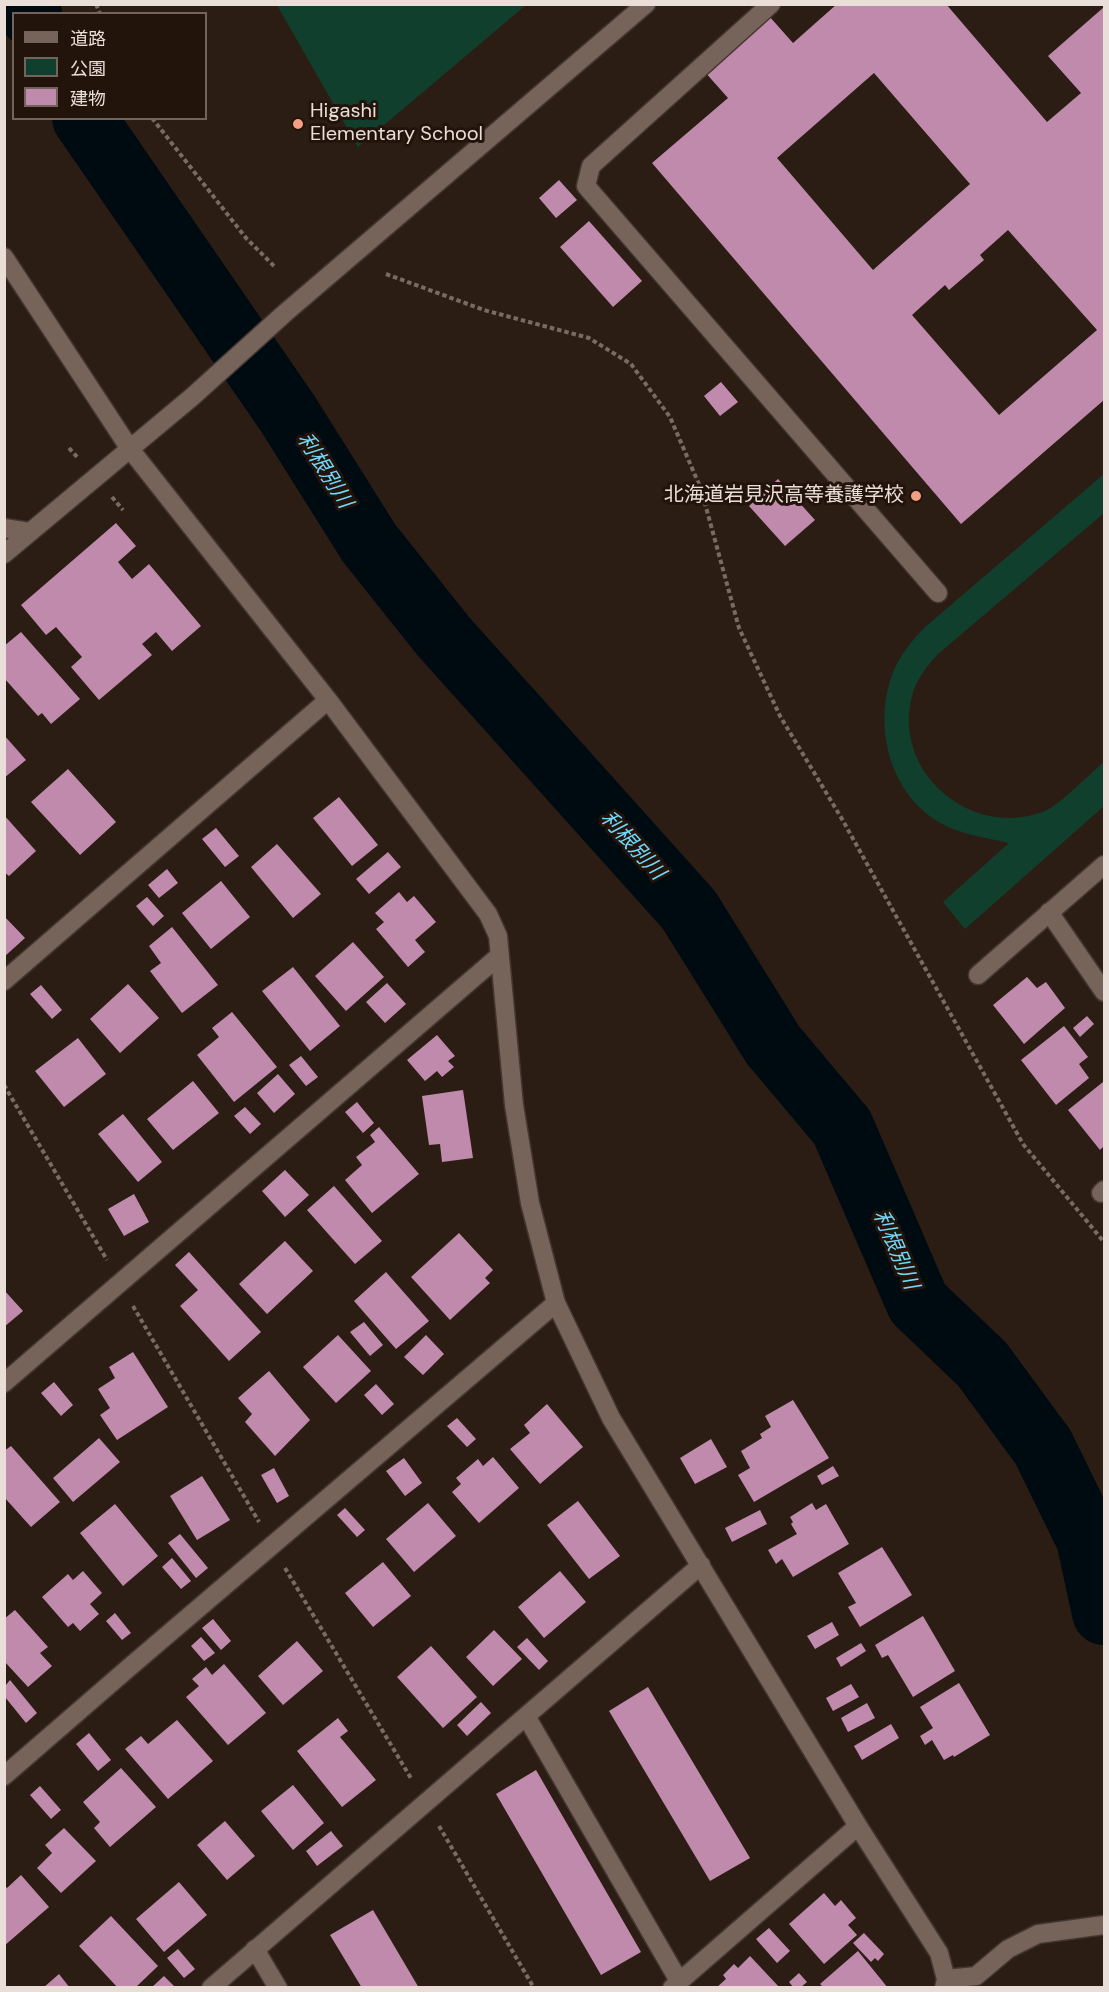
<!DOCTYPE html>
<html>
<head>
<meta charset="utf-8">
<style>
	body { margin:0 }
	#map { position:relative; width:1109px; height:1992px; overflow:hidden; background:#2c1d14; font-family:"DM Sans","Noto Sans JP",sans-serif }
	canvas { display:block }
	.frame { position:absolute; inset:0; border:6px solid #eaded9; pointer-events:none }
	.legend { position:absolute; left:12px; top:12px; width:195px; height:108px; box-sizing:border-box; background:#22130b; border:2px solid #72645d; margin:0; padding:8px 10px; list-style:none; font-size:18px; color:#eaded9 }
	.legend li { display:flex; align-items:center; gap:12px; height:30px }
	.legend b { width:30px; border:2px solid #72645d }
</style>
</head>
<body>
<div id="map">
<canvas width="1109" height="1992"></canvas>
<div class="frame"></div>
<ul class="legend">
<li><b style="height:8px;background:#766359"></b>道路</li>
<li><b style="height:16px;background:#10402d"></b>公園</li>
<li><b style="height:16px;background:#c08aac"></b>建物</li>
</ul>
</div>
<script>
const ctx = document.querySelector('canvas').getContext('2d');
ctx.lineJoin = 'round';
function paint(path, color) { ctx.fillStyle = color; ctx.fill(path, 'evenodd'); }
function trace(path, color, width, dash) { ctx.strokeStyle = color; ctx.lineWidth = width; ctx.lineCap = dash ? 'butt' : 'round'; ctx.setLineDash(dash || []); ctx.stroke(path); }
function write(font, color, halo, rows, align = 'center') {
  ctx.font = font + ' "DM Sans","Noto Sans JP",sans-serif'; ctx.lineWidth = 6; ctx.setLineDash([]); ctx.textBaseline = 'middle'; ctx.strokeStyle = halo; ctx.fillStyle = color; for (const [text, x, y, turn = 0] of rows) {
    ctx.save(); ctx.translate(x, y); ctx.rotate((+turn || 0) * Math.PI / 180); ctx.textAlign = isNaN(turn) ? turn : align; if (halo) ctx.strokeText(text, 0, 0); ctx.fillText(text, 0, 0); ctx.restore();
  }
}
const green = new Path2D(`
	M 277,5 L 526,5 L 358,147 Z
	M 1104,474 L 1104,513 L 938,654 C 927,666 916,680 912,696 C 892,773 972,840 1045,811 C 1058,806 1091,773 1104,762 L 1104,806 L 965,929 L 943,902 L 1009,843 C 983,837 956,834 934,819 C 887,787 873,721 894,670 C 901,654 912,641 924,628 Z`);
const river = new Path2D(`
	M 27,4 L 30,14
	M 84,118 L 288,414 L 369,543 L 444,637 L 689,910 L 773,1045 L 842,1127 L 918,1303 L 982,1364 L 1043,1447 L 1088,1539 L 1104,1613`);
const building = new Path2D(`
	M 837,4 L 946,4 L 1047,122 L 1081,93 L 1048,56 L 1104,7 L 1104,400 L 961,524 L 652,163 L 728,98 L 704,71 L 769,16 L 793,43 ZM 874,73 L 970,184 L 873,270 L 777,158 ZM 1008,230 L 1097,330 L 999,415 L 912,315 L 945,285 L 949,290 L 984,260 L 980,255 Z
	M 559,180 L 577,200 L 556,218 L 539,198 Z
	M 589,221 L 642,281 L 613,307 L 560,247 Z
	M 721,382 L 738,402 L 720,416 L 704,396 Z
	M 778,479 L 815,520 L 785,546 L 749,506 Z
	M 116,523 L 136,546 L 118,562 L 132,579 L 149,564 L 201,626 L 172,651 L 156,632 L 142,644 L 152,655 L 99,700 L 71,667 L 82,657 L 56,627 L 46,635 L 21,605 Z
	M 21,632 L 80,699 L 51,724 L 42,713 L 38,716 L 4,678 L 4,646 Z
	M 4,735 L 26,760 L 4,778 Z
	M 68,769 L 116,822 L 80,855 L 31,802 Z
	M 339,797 L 378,845 L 352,866 L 313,818 Z
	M 4,815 L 36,851 L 9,876 L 4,872 Z
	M 216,828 L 239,856 L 225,867 L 202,839 Z
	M 277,844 L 321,894 L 293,918 L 251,867 Z
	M 388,852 L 401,867 L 369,894 L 356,879 Z
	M 167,869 L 178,883 L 159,898 L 148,885 Z
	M 221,881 L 250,917 L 211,949 L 182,913 Z
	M 399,892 L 407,902 L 414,896 L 436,922 L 415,940 L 425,952 L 408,967 L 376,929 L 384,922 L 375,913 Z
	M 147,897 L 164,916 L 153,926 L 136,906 Z
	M 4,916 L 25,938 L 4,957 Z
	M 172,927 L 218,985 L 182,1013 L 150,971 L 161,963 L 149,946 Z
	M 353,942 L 384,977 L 346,1011 L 315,976 Z
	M 293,967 L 340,1026 L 310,1051 L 262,991 Z
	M 1027,977 L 1037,988 L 1046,982 L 1065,1008 L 1024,1044 L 993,1005 Z
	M 387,983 L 406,1004 L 385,1023 L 366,1002 Z
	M 128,984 L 159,1018 L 120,1053 L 90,1019 Z
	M 41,985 L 62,1010 L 52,1019 L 30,994 Z
	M 232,1012 L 277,1067 L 234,1102 L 197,1055 L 219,1037 L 212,1028 Z
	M 1087,1016 L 1094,1024 L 1080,1037 L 1073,1028 Z
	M 1064,1026 L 1088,1057 L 1079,1064 L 1089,1078 L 1056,1105 L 1021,1060 Z
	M 437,1035 L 455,1056 L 448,1061 L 454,1067 L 442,1077 L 437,1071 L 425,1081 L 407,1060 Z
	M 78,1038 L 106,1074 L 64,1107 L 35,1071 Z
	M 301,1056 L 318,1077 L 306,1086 L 289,1065 Z
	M 278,1074 L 295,1094 L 274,1113 L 257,1093 Z
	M 193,1081 L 219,1113 L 173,1150 L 147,1119 Z
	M 1103,1082 L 1104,1084 L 1104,1146 L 1100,1150 L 1068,1110 Z
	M 463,1090 L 473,1158 L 442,1162 L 440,1144 L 429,1145 L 422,1096 Z
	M 357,1102 L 374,1123 L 363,1133 L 345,1112 Z
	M 245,1107 L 261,1124 L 250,1134 L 234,1116 Z
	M 123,1114 L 162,1162 L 138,1182 L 98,1134 Z
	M 379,1127 L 419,1174 L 372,1213 L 345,1180 L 362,1165 L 356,1157 L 375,1142 L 370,1135 Z
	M 285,1170 L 309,1195 L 285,1217 L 262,1191 Z
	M 334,1186 L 382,1241 L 355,1264 L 307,1210 Z
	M 134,1194 L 149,1222 L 124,1236 L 108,1209 Z
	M 459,1233 L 493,1270 L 485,1278 L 490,1283 L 450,1320 L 411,1277 Z
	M 285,1241 L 313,1271 L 267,1314 L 239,1284 Z
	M 189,1252 L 261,1332 L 229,1361 L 180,1306 L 198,1290 L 175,1265 Z
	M 386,1272 L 429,1321 L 396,1349 L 354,1301 Z
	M 4,1290 L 23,1311 L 4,1327 Z
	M 364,1322 L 383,1345 L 370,1356 L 350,1332 Z
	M 338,1335 L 371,1371 L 336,1403 L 303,1367 Z
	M 426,1335 L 444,1354 L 423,1375 L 404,1357 Z
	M 133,1352 L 168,1407 L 117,1440 L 100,1415 L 110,1408 L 98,1389 L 115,1378 L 109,1367 Z
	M 269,1371 L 310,1420 L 275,1456 L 245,1422 L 252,1414 L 238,1398 Z
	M 54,1382 L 73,1405 L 61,1416 L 41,1393 Z
	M 376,1384 L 394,1404 L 382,1415 L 364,1395 Z
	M 793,1400 L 829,1458 L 754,1502 L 738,1475 L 750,1468 L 741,1451 L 762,1438 L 760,1434 L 771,1427 L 765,1416 Z
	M 547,1404 L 583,1447 L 540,1484 L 510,1449 L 530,1433 L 524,1425 Z
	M 457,1418 L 476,1439 L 467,1447 L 447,1426 Z
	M 99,1438 L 120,1462 L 73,1502 L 53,1478 Z
	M 711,1439 L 727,1467 L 695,1484 L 680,1458 Z
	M 11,1446 L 60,1502 L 31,1527 L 4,1497 L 4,1451 Z
	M 493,1457 L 519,1488 L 479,1523 L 452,1492 L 461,1484 L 456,1478 L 478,1459 L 483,1466 Z
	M 404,1458 L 422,1483 L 405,1496 L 386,1471 Z
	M 833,1466 L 839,1476 L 822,1485 L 817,1476 Z
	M 274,1468 L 289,1496 L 277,1503 L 261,1475 Z
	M 202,1476 L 230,1520 L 197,1540 L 170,1496 Z
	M 578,1501 L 620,1556 L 589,1579 L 547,1525 Z
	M 428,1503 L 456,1536 L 414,1572 L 386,1539 Z
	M 812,1503 L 816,1510 L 826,1504 L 849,1544 L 793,1577 L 782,1559 L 776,1564 L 768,1550 L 797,1534 L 791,1524 L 793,1522 L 790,1517 Z
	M 115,1504 L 158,1556 L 123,1586 L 80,1533 Z
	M 345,1508 L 365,1530 L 357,1537 L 337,1515 Z
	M 760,1510 L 767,1524 L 732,1542 L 725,1528 Z
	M 180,1534 L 208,1568 L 196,1578 L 168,1543 Z
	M 882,1547 L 912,1595 L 860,1627 L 848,1607 L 856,1603 L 838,1573 Z
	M 172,1558 L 191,1581 L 181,1589 L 162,1567 Z
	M 383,1562 L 411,1596 L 373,1627 L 345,1593 Z
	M 83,1571 L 102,1593 L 90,1604 L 99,1614 L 80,1631 L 73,1623 L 68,1627 L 42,1597 L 68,1574 L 73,1580 Z
	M 560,1571 L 586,1602 L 544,1638 L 518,1607 Z
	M 15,1610 L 48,1647 L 40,1653 L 52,1666 L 28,1687 L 4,1661 L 4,1619 Z
	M 115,1613 L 131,1633 L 122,1640 L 106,1621 Z
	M 923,1616 L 955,1671 L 913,1697 L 888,1655 L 882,1658 L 875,1645 Z
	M 213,1619 L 231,1641 L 221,1650 L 202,1628 Z
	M 832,1622 L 839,1635 L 815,1649 L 807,1636 Z
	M 494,1630 L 522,1659 L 493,1686 L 466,1657 Z
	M 201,1637 L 215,1653 L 204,1661 L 191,1646 Z
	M 527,1638 L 548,1661 L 539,1670 L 517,1647 Z
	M 297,1641 L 323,1671 L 283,1705 L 258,1676 Z
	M 861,1643 L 866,1651 L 841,1667 L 836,1658 Z
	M 431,1646 L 477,1697 L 443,1728 L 397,1677 Z
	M 224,1664 L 266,1713 L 228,1745 L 186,1697 L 199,1686 L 192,1679 L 206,1667 L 212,1675 Z
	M 10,1680 L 37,1713 L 26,1723 L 5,1697 L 5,1686 Z
	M 959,1683 L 990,1735 L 954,1757 L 953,1755 L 944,1760 L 932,1740 L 925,1745 L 920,1736 L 933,1728 L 920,1707 Z
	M 851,1684 L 859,1697 L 833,1711 L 826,1698 Z
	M 648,1687 L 750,1858 L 710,1881 L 609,1711 Z
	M 481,1702 L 491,1713 L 467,1736 L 457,1725 Z
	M 867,1703 L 875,1718 L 848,1732 L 841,1718 Z
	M 338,1718 L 348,1731 L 340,1737 L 376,1780 L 342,1807 L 297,1751 Z
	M 177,1720 L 213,1761 L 168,1799 L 125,1749 L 141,1736 L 148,1744 Z
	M 891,1724 L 899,1738 L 862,1760 L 854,1746 Z
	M 89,1733 L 111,1760 L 98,1771 L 76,1744 Z
	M 121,1768 L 156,1807 L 110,1847 L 94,1828 L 100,1822 L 83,1802 Z
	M 536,1770 L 641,1952 L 601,1975 L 496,1794 Z
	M 293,1785 L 324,1823 L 293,1850 L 261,1811 Z
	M 40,1786 L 61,1810 L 51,1819 L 30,1795 Z
	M 225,1821 L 255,1856 L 227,1880 L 197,1845 Z
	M 64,1828 L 96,1861 L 61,1893 L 37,1868 L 52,1853 L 45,1845 Z
	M 331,1831 L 343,1846 L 317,1866 L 306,1851 Z
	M 21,1875 L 49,1907 L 4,1946 L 4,1885 L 7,1888 Z
	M 179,1882 L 207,1915 L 164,1952 L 136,1919 Z
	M 824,1893 L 835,1906 L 841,1900 L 856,1918 L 848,1925 L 857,1935 L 824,1964 L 789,1924 Z
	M 373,1910 L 419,1988 L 362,1988 L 330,1935 Z
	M 111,1916 L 158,1966 L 135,1988 L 118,1988 L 79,1946 Z
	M 769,1928 L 790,1951 L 777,1963 L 756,1939 Z
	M 864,1933 L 884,1954 L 878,1961 L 875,1958 L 871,1962 L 853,1943 Z
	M 178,1949 L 195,1969 L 184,1978 L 167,1958 Z
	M 858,1951 L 888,1988 L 824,1988 L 820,1984 Z
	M 750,1956 L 780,1988 L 716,1988 L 726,1979 L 723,1975 L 734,1964 L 738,1968 Z
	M 799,1973 L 807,1982 L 800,1988 L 794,1988 L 789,1982 Z
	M 59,1974 L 70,1988 L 43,1988 Z
	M 164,1976 L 176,1988 L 151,1988 Z`);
const path = new Path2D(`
	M 96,4 L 100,14
	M 152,118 L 246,238 L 275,267
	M 386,274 L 484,310 L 589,338 L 631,364 L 670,417 L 701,489 L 739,628 L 780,716 L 842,819 L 1023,1144 L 1104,1242
	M 69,448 L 78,458
	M 112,497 L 123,510
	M 4,1085 L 107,1260
	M 133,1306 L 259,1522
	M 285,1568 L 412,1780
	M 439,1826 L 534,1988`);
const minor = new Path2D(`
	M 771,4 L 591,166 L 586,186 L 938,593
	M 4,257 L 130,449 L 328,700 L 488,914 L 498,936 L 514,1105 L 530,1203 L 556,1303
	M 4,528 L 30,532
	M 4,554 L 192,397 L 285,313 L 646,4
	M 1049,912 L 1104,992
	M 978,975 L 1104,865
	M 4,981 L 328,700
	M 1101,1193 L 1104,1190
	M 4,1383 L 499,956
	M 526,1716 L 679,1981
	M 4,1776 L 132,1665 L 556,1303 L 611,1418 L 858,1826 L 939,1953 L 946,1979 L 944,1988
	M 255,1949 L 278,1988
	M 946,1979 L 976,1976 L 1008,1949 L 1038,1934 L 1104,1925
	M 211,1988 L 701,1565
	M 672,1988 L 858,1826`);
const markers = [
	[298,124,6,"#f39f84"],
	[916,496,6,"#f39f84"]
];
const poiNames = [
	["Higashi",310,112],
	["Elementary School",310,135],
	["北海道岩見沢高等養護学校",904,496,"right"]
];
const waterNames = [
	["利根別川",324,471,58],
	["利根別川",632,846,48],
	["利根別川",895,1250,67]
];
paint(green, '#10402d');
trace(river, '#000a11', 64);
paint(building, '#c08aac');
trace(minor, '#433631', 21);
trace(path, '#796b64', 4, [4.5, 3]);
trace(minor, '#766359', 18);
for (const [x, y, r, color] of markers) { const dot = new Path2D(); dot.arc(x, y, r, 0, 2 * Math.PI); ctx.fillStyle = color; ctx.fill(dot); trace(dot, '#22130b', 2); }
write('20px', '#eaded9', '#22130b', poiNames, 'left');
write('italic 21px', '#6fdafd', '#22130b', waterNames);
</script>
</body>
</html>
